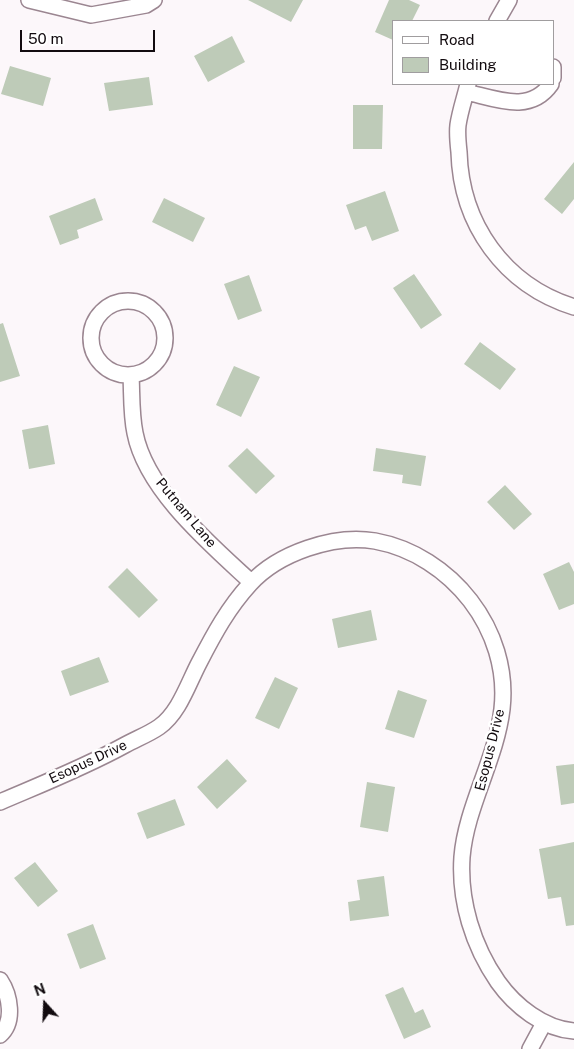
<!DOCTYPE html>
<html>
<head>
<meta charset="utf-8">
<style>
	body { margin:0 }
	#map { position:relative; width:574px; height:1049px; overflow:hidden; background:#fcf7fa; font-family:"Public Sans",sans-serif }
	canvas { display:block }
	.legend { position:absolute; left:392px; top:20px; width:162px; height:65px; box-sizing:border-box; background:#fff; border:1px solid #a09d9f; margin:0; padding:6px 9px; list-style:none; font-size:15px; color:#120b0f }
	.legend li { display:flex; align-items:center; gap:10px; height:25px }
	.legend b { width:25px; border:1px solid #a09d9f }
	.north { position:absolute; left:20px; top:979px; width:50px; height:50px; -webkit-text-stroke:4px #fff; paint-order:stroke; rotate:340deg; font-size:14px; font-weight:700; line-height:20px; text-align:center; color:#120b0f }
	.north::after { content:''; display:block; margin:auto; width:18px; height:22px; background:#120b0f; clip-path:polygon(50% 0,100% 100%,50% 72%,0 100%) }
	.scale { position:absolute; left:20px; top:30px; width:135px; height:22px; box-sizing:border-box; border:2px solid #120b0f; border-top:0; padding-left:6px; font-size:15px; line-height:18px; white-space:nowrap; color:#120b0f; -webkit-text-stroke:4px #fff; paint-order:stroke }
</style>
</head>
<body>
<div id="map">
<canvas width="574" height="1049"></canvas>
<ul class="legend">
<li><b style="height:6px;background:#fff"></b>Road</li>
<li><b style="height:14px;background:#becbb8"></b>Building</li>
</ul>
<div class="north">N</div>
<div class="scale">50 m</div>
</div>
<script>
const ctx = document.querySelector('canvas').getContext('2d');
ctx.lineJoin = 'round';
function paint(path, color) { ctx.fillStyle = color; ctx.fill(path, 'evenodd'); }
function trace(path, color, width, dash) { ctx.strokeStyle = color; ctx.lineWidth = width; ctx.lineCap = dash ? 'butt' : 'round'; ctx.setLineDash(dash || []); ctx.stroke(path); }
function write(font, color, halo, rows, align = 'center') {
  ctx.font = font + ' "Public Sans",sans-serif'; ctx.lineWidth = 5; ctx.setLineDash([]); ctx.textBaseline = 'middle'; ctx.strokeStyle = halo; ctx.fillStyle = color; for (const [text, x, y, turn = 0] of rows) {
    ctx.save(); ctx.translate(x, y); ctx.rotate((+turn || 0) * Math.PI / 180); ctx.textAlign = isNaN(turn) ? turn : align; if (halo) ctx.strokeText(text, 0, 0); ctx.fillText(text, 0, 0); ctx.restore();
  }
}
const building = new Path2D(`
	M 248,0 L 303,0 L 291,22 Z
	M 389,0 L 409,0 L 420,5 L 412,21 L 393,21 L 393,40 L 375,32 Z
	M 232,36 L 245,62 L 208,82 L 194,56 Z
	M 10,66 L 51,78 L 43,106 L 1,94 Z
	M 149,77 L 153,105 L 109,111 L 104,83 Z
	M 353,105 L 383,105 L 382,149 L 353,149 Z
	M 574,162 L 574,199 L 562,214 L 544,199 Z
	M 385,191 L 399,231 L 372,241 L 366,226 L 355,230 L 346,205 Z
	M 95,198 L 103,220 L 77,230 L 79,238 L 60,245 L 49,216 Z
	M 164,198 L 205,218 L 193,242 L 152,222 Z
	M 414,274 L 442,315 L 421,329 L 393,288 Z
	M 249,275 L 262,311 L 238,320 L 224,284 Z
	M 3,323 L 20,376 L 0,382 L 0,324 Z
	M 480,342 L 516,369 L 500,390 L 464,364 Z
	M 234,366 L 260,377 L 241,417 L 216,405 Z
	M 48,425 L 55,464 L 29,469 L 22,430 Z
	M 247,448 L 275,476 L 256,494 L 228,466 Z
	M 376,448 L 426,456 L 421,486 L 402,483 L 403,475 L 373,471 Z
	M 505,485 L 532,514 L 514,530 L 487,502 Z
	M 569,562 L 574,572 L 574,604 L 559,610 L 543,574 Z
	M 127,568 L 158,600 L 139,618 L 108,587 Z
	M 371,610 L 377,640 L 338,648 L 332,619 Z
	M 99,657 L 109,682 L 70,696 L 61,671 Z
	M 275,677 L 298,688 L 279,729 L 255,718 Z
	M 398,690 L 427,700 L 414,738 L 385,729 Z
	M 227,759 L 247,781 L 217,809 L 197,787 Z
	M 574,764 L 574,803 L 561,805 L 556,766 Z
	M 367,782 L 395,787 L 388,832 L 360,827 Z
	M 175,799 L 185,825 L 147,839 L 137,813 Z
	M 574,842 L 574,925 L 566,926 L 561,897 L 548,899 L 539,849 Z
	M 35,862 L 58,891 L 38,907 L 14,878 Z
	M 384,876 L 389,916 L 350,921 L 348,902 L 360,900 L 357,880 Z
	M 93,924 L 106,959 L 80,969 L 67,934 Z
	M 403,987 L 415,1013 L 423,1009 L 431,1027 L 404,1039 L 385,995 Z`);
const minor = new Path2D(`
	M 29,0 L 91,15 L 146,5 L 154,0
	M 497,21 L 509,0
	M 553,67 L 553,78
	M 468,84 C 465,97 460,111 458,125 C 457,133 458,143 459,152 C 461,224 504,285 574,307
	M 466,92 C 497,99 530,114 551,84
	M91 338a37 37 0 1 1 74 0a37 37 0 1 1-74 0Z
	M 131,375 C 132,394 131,414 135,433 C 146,490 210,544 251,582
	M 0,802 C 42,784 85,767 125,745 C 136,739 149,734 159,727 C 179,713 188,684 199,663 C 214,634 228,608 250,584 C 278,553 334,534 375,541 C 451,555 511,630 502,709 C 496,760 466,807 462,857 C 459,901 473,946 498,982 C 515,1006 544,1029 574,1031
	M 0,980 C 10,995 15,1022 0,1035
	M 530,1049 L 544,1023`);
const streetNames = [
	["Putnam Lane",186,513,50],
	["Esopus Drive",490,750,-76],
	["Esopus Drive",88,762,-25]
];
paint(building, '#becbb8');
trace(minor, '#9b8691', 18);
trace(minor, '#fff', 15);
write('14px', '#120b0f', '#fff', streetNames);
</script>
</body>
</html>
